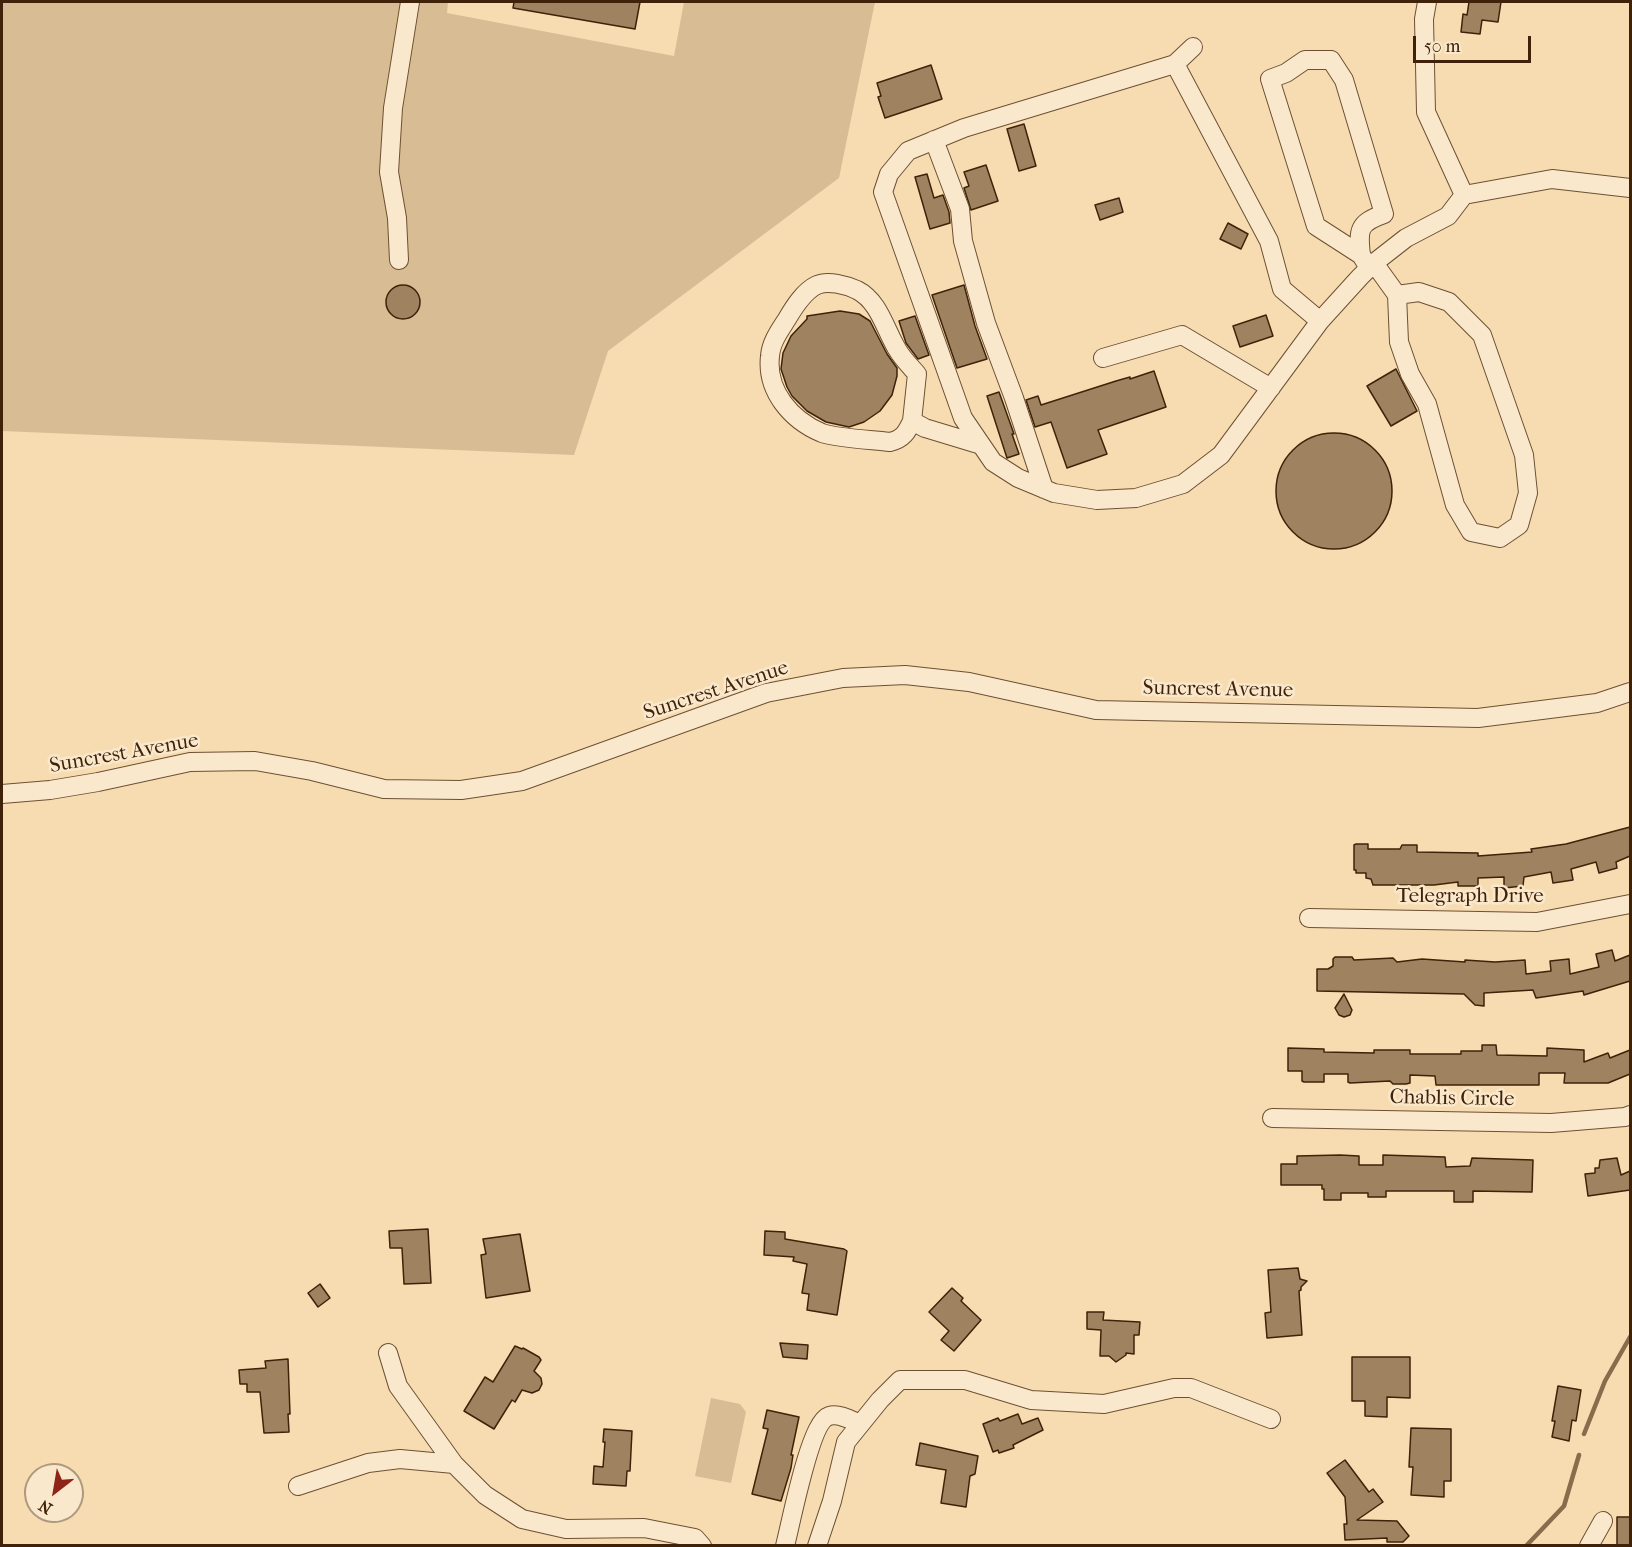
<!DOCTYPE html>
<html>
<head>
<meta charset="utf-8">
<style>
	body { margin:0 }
	#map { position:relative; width:1632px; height:1547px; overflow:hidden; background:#f7dcb1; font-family:"IM FELL French Canon",serif }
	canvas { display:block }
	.frame { position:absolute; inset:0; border:3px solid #3f2209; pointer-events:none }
	.north { position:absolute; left:24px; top:1463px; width:60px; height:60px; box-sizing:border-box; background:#fae8cc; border:2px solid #af997e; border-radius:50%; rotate:211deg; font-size:16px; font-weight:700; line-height:24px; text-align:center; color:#3f2209 }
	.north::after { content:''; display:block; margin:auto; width:21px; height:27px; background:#8f2418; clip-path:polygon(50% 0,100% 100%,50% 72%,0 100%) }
	.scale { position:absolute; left:1413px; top:36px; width:118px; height:27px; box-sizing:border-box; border:3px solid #3f2209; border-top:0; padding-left:8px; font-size:18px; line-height:21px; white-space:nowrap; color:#3f2209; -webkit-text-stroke:4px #fae8cc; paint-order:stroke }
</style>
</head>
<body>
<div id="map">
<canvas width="1632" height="1547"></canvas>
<div class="frame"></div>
<div class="north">N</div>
<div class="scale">50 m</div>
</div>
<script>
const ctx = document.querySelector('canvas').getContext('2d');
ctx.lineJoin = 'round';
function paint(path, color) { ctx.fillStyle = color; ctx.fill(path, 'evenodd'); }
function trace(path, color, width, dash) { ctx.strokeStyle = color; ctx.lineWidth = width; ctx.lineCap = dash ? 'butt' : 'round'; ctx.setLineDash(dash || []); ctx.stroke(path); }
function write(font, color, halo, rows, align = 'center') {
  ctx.font = font + ' "IM FELL French Canon",serif'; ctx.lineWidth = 5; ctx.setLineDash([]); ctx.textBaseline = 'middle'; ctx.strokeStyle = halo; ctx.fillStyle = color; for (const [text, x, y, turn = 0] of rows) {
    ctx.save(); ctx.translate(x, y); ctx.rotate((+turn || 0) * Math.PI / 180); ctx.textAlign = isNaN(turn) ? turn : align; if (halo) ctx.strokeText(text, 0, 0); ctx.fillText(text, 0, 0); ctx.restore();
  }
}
const green = new Path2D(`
	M 2,2 L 448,2 L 447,13 L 674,56 L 684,2 L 875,2 L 839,178 L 608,351 L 574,455 L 2,431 Z
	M 711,1398 L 740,1404 L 746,1412 L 731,1483 L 695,1476 Z`);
const stream = new Path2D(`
	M 1584,1434 L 1605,1381 L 1630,1337
	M 1526,1546 L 1564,1506 L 1579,1455`);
const building = new Path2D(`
	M 514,2 L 640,2 L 635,29 L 513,8 Z
	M 1469,2 L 1501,2 L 1498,22 L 1482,20 L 1480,34 L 1461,32 L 1463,14 L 1467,15 Z
	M 931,65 L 942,99 L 885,118 L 878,97 L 881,96 L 877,83 Z
	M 1024,124 L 1036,166 L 1019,171 L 1007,129 Z
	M 986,165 L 998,201 L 971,210 L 964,188 L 969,186 L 964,172 Z
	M 927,174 L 934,198 L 943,195 L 949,212 L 950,223 L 930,229 L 915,177 Z
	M 1119,198 L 1123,212 L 1100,220 L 1095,205 Z
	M 1228,223 L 1248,234 L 1241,249 L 1220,239 Z
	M386 302a17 17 0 1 1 34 0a17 17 0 1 1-34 0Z
	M 964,285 L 975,326 L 987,359 L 957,368 L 932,295 Z
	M 840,311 L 859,314 L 870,321 L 887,354 L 897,368 L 897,376 L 892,395 L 880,411 L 864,422 L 849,427 L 826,422 L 807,411 L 792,396 L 787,387 L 781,369 L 783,353 L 791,336 L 807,319 L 807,316 Z
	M 1266,315 L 1273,336 L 1240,347 L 1233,326 Z
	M 915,316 L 929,355 L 918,359 L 906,343 L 899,321 Z
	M 1396,369 L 1417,411 L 1391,426 L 1367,386 Z
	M 1154,371 L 1166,407 L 1098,430 L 1107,454 L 1067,468 L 1051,422 L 1035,427 L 1026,400 L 1038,396 L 1041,405 L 1116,381 L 1130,377 L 1130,379 Z
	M 999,392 L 1014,434 L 1012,434 L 1019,454 L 1007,458 L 987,396 Z
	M1276 491a58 58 0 1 1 116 0a58 58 0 1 1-116 0Z
	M 1630,827 L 1630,856 L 1616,862 L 1617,868 L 1599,873 L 1596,862 L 1571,869 L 1573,880 L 1553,883 L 1551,872 L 1524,877 L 1523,886 L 1504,888 L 1504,877 L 1478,878 L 1478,886 L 1458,886 L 1458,882 L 1434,885 L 1373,885 L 1371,879 L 1366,878 L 1366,873 L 1356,873 L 1356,870 L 1354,870 L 1354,845 L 1356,844 L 1368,844 L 1368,849 L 1400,849 L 1402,845 L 1417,845 L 1417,852 L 1478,853 L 1478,856 L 1532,852 L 1531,849 L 1566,844 Z
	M 1612,950 L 1615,961 L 1630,955 L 1630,981 L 1584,995 L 1583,991 L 1536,998 L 1533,990 L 1484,993 L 1484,1006 L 1475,1005 L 1464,994 L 1317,991 L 1317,969 L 1328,969 L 1333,966 L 1333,959 L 1335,957 L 1352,957 L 1354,960 L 1393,958 L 1397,962 L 1422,959 L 1465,962 L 1465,960 L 1495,962 L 1525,960 L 1526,974 L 1551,971 L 1550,961 L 1569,959 L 1570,974 L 1599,967 L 1596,954 Z
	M 1344,994 L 1352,1010 L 1350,1015 L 1344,1017 L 1339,1015 L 1335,1008 Z
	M 1482,1045 L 1496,1045 L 1497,1055 L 1547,1056 L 1547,1048 L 1584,1050 L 1584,1062 L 1608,1053 L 1610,1058 L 1630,1050 L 1630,1074 L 1608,1083 L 1564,1083 L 1565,1073 L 1539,1073 L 1539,1085 L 1436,1085 L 1435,1076 L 1410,1075 L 1410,1083 L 1406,1084 L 1393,1084 L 1390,1081 L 1350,1083 L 1348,1082 L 1348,1074 L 1324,1074 L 1324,1082 L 1304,1082 L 1302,1081 L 1302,1071 L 1288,1071 L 1288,1048 L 1324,1049 L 1324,1052 L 1374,1053 L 1374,1050 L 1410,1050 L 1410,1054 L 1461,1054 L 1461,1051 L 1482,1051 Z
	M 1340,1155 L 1359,1156 L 1359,1165 L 1383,1165 L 1383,1155 L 1445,1157 L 1446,1167 L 1470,1166 L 1472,1158 L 1533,1160 L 1532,1192 L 1473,1191 L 1473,1202 L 1454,1202 L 1454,1191 L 1386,1191 L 1386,1197 L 1368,1197 L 1368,1193 L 1341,1193 L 1341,1200 L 1324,1200 L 1324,1189 L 1322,1189 L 1322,1185 L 1281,1185 L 1281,1164 L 1297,1164 L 1297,1156 Z
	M 1617,1158 L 1621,1175 L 1630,1171 L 1630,1190 L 1588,1196 L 1585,1174 L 1595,1173 L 1595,1168 L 1599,1168 L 1600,1160 Z
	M 428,1229 L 431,1283 L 404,1284 L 402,1248 L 390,1248 L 389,1231 Z
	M 765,1231 L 785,1232 L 785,1239 L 844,1249 L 847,1251 L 837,1315 L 807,1310 L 809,1294 L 802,1293 L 807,1264 L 793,1261 L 794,1257 L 764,1255 Z
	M 520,1234 L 530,1291 L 486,1298 L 481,1255 L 486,1254 L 483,1239 Z
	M 1298,1268 L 1300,1279 L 1307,1281 L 1301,1287 L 1301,1290 L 1299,1291 L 1302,1335 L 1267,1338 L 1265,1313 L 1271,1312 L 1268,1270 Z
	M 320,1284 L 330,1298 L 318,1307 L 308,1293 Z
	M 952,1288 L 963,1298 L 961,1301 L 981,1320 L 954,1351 L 941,1340 L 949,1331 L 929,1312 Z
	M 1087,1312 L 1104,1312 L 1103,1320 L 1140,1322 L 1139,1335 L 1134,1335 L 1134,1354 L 1126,1353 L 1126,1355 L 1116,1362 L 1109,1356 L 1100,1356 L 1101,1330 L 1087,1329 Z
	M 780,1343 L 808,1345 L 807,1359 L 783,1357 Z
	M 515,1346 L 522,1349 L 523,1348 L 539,1357 L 541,1360 L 534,1371 L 541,1378 L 542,1384 L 539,1390 L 532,1393 L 522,1390 L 515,1402 L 512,1400 L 494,1429 L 464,1411 L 485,1377 L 493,1382 Z
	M 1352,1357 L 1410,1357 L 1410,1398 L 1387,1397 L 1387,1417 L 1365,1416 L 1365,1401 L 1352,1401 Z
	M 288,1359 L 290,1414 L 288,1414 L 289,1432 L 264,1433 L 260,1392 L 247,1392 L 247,1384 L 240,1384 L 239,1370 L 266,1368 L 265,1361 Z
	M 1558,1386 L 1581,1390 L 1576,1421 L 1572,1420 L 1569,1441 L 1552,1437 L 1555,1421 L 1552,1421 Z
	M 767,1410 L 799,1417 L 791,1455 L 793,1455 L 791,1468 L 781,1501 L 752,1494 L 768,1429 L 763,1428 Z
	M 1018,1414 L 1022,1424 L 1038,1418 L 1043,1430 L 1013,1445 L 1014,1448 L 999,1453 L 998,1450 L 993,1452 L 983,1424 L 998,1418 L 1000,1421 Z
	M 1411,1428 L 1451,1429 L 1451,1481 L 1444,1481 L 1444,1497 L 1411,1495 L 1413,1467 L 1409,1467 Z
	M 604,1429 L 632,1431 L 630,1471 L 627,1471 L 626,1486 L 593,1484 L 594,1466 L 603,1467 L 605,1442 L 603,1442 Z
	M 920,1443 L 978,1456 L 975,1474 L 970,1476 L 966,1507 L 941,1503 L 946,1470 L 916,1465 Z
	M 1345,1460 L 1369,1492 L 1373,1489 L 1383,1502 L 1357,1520 L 1397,1521 L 1409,1536 L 1403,1542 L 1387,1542 L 1387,1538 L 1345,1540 L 1344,1524 L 1347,1524 L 1345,1497 L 1327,1473 Z
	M 1617,1517 L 1630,1517 L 1630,1545 L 1617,1545 Z`);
const minor = new Path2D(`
	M 1427,2 L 1424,19 L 1426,112 L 1464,195
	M 1193,47 L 1175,64 L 964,128 L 908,151 L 889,174 L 883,192 L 963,418 L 993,462 L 1018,478 L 1054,493 L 1097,500 L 1136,498 L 1183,484 L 1221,455 L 1320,321 L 1360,277 L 1374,263 L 1406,238 L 1448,216 L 1464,195
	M 1175,64 L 1269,241 L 1282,289 L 1320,321
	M 934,140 L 960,209 L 963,241 L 986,323 L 1014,398 L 1044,489
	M 1464,195 L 1552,179 L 1630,188
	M 1361,255 C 1358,230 1358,223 1384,214 L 1344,80 L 1331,60 L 1305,60 L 1286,73 L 1270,79 L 1316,226 L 1361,255 L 1369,268
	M 399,260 L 397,218 L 389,172 L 393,108 L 410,2
	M 1374,263 L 1397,295 L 1399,342 L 1410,374 L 1427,404 L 1455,505 L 1471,532 L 1500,538 L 1519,525 L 1528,493 L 1524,455 L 1482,335 L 1449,302 L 1419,292 L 1397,295
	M 1103,358 L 1182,335 L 1271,388
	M 912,421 C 907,432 903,439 890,442 C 874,440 835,438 822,433 C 791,420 766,391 770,356 C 771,342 780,330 787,319 C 794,307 804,291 817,285 C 828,280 846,285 857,290 C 879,301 885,329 897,349 C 902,358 910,366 917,374 L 912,421 L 925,428 L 981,445
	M 2,794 L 50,790 L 98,782 L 190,762 L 255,761 L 312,771 L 384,789 L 461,790 L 522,781 L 766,693 L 843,678 L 905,675 L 969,682 L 1096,710 L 1478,718 L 1597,703 L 1630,692
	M 1309,918 L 1537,922 L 1630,904
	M 1272,1118 L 1551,1123 L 1625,1117 L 1630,1115
	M 388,1353 L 398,1386 L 454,1464
	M 298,1486 L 368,1463 L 400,1459 L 454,1464 L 485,1495 L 522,1519 L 566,1529 L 644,1528 L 695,1538 L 702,1546
	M 785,1546 C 791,1523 810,1422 829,1416 C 839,1413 851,1420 860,1424
	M 817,1546 L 832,1501 L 846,1442 L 880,1400 L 900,1380 L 965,1380 L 1031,1400 L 1104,1404 L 1174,1388 L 1191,1388 L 1271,1419
	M 1589,1546 L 1603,1521`);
const streetNames = [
	["Suncrest Avenue",1218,690,1],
	["Suncrest Avenue",716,691,-18],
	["Suncrest Avenue",124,754,-10],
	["Telegraph Drive",1470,897],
	["Chablis Circle",1452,1099,1]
];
paint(green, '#d8bc94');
trace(stream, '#886c4c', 4.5);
paint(building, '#9f8360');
trace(building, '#3f2209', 1.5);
trace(minor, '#6d5033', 20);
trace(minor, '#fae8cc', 18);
write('21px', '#3f2209', '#fae8cc', streetNames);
</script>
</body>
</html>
